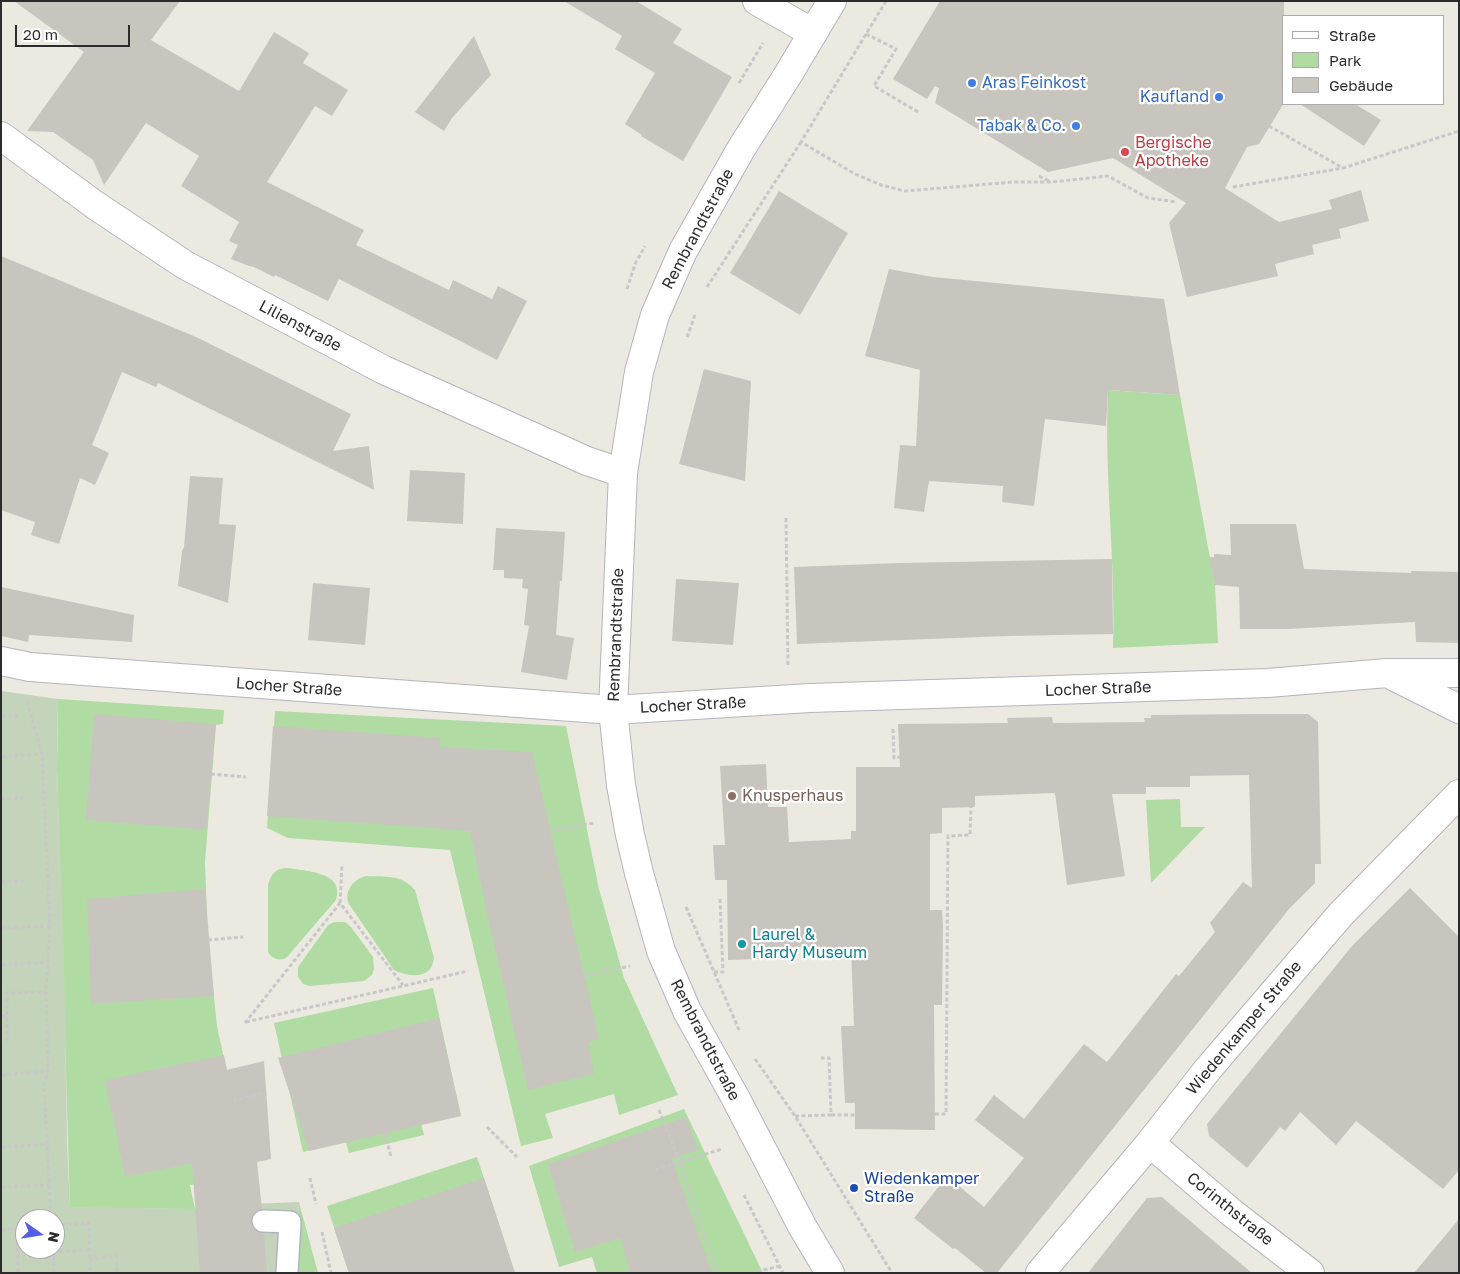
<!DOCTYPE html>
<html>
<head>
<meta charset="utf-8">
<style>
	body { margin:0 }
	#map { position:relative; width:1460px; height:1274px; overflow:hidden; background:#ece9e1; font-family:"Golos Text",sans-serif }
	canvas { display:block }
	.frame { position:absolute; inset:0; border:2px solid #2c2c2c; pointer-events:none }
	.legend { position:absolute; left:1282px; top:15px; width:162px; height:90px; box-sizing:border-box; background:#fff; border:1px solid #ababab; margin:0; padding:6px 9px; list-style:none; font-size:15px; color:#2c2c2c }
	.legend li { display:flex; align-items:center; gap:10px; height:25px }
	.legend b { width:25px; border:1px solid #ababab }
	.north { position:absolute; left:15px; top:1209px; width:50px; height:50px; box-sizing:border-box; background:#fff; border:1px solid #ababab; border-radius:50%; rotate:103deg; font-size:14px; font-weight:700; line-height:20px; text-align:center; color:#2c2c2c }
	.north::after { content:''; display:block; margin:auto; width:18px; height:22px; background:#545de6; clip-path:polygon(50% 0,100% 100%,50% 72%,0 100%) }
	.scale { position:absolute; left:15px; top:25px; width:115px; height:22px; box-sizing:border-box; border:2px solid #2c2c2c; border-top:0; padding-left:6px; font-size:15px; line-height:18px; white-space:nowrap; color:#2c2c2c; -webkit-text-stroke:4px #fff; paint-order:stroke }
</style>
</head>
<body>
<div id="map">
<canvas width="1460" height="1274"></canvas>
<div class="frame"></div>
<ul class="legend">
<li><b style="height:6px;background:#fff"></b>Straße</li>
<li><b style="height:14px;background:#b0dca4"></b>Park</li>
<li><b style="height:14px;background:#c8c5bf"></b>Gebäude</li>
</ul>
<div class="north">N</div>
<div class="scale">20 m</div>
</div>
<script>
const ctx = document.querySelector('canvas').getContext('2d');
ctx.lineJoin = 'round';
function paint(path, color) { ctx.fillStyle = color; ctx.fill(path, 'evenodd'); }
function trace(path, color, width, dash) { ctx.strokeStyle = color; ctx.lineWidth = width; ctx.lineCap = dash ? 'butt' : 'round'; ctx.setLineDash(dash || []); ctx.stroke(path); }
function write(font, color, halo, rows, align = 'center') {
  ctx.font = font + ' "Golos Text",sans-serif'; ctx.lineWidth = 4.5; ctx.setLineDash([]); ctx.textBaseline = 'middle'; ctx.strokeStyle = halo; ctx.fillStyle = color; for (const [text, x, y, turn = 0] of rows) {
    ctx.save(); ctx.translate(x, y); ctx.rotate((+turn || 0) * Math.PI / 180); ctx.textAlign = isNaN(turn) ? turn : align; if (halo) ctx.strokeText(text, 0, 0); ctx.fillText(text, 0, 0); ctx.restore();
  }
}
const green = new Path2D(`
	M 1108,390 L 1180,395 L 1215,585 L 1218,643 L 1113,648 C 1116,562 1104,476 1108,390 Z
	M 58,699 L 224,710 L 223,724 L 216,725 L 205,862 L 208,940 L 217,1026 L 249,1175 L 190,1185 L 195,1209 L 70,1208 L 57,769 Z
	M 275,711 L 566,726 L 599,889 L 624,978 L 678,1095 L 619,1115 L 614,1094 L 545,1114 L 553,1138 L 521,1146 L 450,850 L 288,838 L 267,828 Z
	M 1180,799 L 1181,827 L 1205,827 L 1151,883 L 1146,800 Z
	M 288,868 C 305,871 346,872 336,900 L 287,957 C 280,962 272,959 268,952 L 268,885 C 271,874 275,868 288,868 Z
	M 366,876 C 386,877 401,874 415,890 L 434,958 C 432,979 410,978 394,970 L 349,904 C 343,891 354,879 366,876 Z
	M 334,922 L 345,922 L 351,927 L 373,957 L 374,969 L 372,975 L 364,981 L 310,986 L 303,984 L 298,977 L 298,967 L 328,925 Z
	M 433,988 L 461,1116 L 421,1124 L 424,1135 L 349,1153 L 346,1142 L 303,1152 L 274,1023 Z
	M 684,1109 L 763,1273 L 597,1273 L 592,1257 L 559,1267 L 529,1166 Z
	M 477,1157 L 515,1273 L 349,1273 L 327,1206 Z
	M 299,1202 L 318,1273 L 294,1273 Z`);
const cemetery = new Path2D(`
	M 1,691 L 58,699 L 57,769 L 64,954 L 67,1141 L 70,1207 L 195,1209 L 251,1204 L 299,1202 L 294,1273 L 1,1273 ZM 25,1219 L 55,1219 L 55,1249 L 25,1249 Z`);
const building = new Path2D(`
	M 14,1 L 180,1 L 151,40 L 239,91 L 274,32 L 309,53 L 303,63 L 348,90 L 332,116 L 315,106 L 267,182 L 364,230 L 356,245 L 449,290 L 453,280 L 492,299 L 498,286 L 527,301 L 497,360 L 339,279 L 328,301 L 275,275 L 274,277 L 254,267 L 249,266 L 231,259 L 238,245 L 229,241 L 239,222 L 181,186 L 199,156 L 146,123 L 104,185 L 93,160 L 53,132 L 27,131 L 84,52 Z
	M 564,1 L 636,1 L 682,29 L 673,43 L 732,77 L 683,161 L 641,136 L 642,135 L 625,124 L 655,73 L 615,49 L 622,36 Z
	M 940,1 L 1284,1 L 1284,103 L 1259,144 L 1247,147 L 1225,188 L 1279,222 L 1332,209 L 1329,200 L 1361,190 L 1369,221 L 1339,229 L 1341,238 L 1312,245 L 1314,254 L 1275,264 L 1278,276 L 1187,297 L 1169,223 L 1186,203 L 1113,158 L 1048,172 L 935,103 L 939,88 L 935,86 L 927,99 L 893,79 Z
	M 474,36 L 491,75 L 452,118 L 444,131 L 415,112 Z
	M 1300,104 L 1355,104 L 1381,120 L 1364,146 Z
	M 779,191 L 848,233 L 800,315 L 730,273 Z
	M 1,256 L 196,337 L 351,414 L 333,451 L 369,446 L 374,490 L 158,383 L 156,387 L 122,372 L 92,445 L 109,453 L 95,485 L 80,478 L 59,544 L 31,535 L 35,522 L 1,510 Z
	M 889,269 L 933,277 L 1164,299 L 1180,395 L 1108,390 L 1106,426 L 1045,419 L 1034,506 L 1002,502 L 1003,486 L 929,481 L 924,512 L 894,508 L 900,445 L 916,446 L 920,370 L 865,356 Z
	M 704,369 L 751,381 L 745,481 L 679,464 Z
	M 410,470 L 465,473 L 463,524 L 407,521 Z
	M 190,476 L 223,478 L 219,524 L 236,525 L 228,603 L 178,586 L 182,551 L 184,547 Z
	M 1230,524 L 1296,524 L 1304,569 L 1411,573 L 1411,571 L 1459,572 L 1459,643 L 1416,642 L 1415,622 L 1288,629 L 1240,629 L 1239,587 L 1215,585 L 1209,557 L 1214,557 L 1214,554 L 1231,555 Z
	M 496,528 L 565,532 L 562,581 L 560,581 L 556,635 L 574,638 L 567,680 L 521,672 L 529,626 L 524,625 L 528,589 L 522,588 L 523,579 L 504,578 L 504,570 L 493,570 Z
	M 1112,559 L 1113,634 L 1008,636 L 797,644 L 794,567 L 899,563 Z
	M 676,579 L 739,583 L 733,645 L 672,641 Z
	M 313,583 L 370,588 L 365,645 L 308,640 Z
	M 1,587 L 134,615 L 132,642 L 29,635 L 28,642 L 1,636 Z
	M 94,714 L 216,724 L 206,830 L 86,820 Z
	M 1258,714 L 1308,714 L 1318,722 L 1321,864 L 1315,864 L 1315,883 L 1289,909 L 997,1273 L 986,1273 L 955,1248 L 953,1249 L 914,1218 L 947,1176 L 984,1207 L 1024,1158 L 975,1120 L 994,1095 L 1024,1119 L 1084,1044 L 1107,1062 L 1176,974 L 1179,976 L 1215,932 L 1210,923 L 1243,882 L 1252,888 L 1249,775 L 1190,776 L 1190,787 L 1146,787 L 1146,794 L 1112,794 L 1125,876 L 1067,885 L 1055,793 L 975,796 L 975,807 L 942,808 L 942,833 L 930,834 L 930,910 L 942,910 L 943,926 L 942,1005 L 934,1005 L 935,1130 L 855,1129 L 855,1103 L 845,1103 L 841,1026 L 854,1026 L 851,948 L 758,947 L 758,959 L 728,960 L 727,880 L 715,880 L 713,845 L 725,845 L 720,766 L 766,764 L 768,807 L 787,807 L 789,842 L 851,839 L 851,831 L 856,831 L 856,767 L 900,767 L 898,724 L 1008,723 L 1007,718 L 1052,717 L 1053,723 L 1145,722 L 1144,718 L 1151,718 L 1151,715 Z
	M 273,726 L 440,738 L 440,747 L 532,752 L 599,1039 L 588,1042 L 594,1074 L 528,1090 L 486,909 L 470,831 L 267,816 Z
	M 1410,888 L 1459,937 L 1459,1170 L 1443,1189 L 1356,1121 L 1336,1145 L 1300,1112 L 1285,1131 L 1280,1127 L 1247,1168 L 1209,1136 L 1207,1124 L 1352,946 Z
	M 205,889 L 214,996 L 91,1004 L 87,899 Z
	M 439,1018 L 461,1116 L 309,1151 L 278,1058 Z
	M 224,1055 L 227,1070 L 264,1061 L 271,1159 L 257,1162 L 262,1209 L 257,1210 L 253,1214 L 251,1221 L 252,1226 L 256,1231 L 264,1234 L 267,1273 L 200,1273 L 192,1163 L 125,1177 L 105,1080 Z
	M 686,1117 L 698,1150 L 672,1159 L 712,1273 L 630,1273 L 620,1238 L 575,1252 L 548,1164 Z
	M 484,1178 L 515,1273 L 349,1273 L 334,1228 Z
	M 1162,1197 L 1216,1243 L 1252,1273 L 1088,1273 L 1147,1198 Z
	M 1459,1219 L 1459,1273 L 1414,1273 Z`);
const path = new Path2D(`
	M 886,1 L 801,142 L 855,174 L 881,185 L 905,191 L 1013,182 L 1052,182 L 1108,176 L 1148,198 L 1177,202
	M 866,34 L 896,49 L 874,86 L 918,112
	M 739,83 L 763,43
	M 1269,126 L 1343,168 L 1459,131
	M 1039,176 L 1049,181
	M 1233,187 L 1343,168
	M 707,287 L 801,142
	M 627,289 L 635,264 L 645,246
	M 687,337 L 695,315
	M 786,518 L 788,666
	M 27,701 L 42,754 L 50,926 L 46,992 L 48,1071 L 44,1085 L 51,1219
	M 1,716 L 20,716
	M 893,729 L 894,758 L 900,757
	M 1,757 L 42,754
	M 211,774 L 246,777
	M 1,799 L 23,798
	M 551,831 L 594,823
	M 1,882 L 24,881
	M 340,903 L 342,864
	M 686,907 L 740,1032
	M 1,928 L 50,926
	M 208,940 L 243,937
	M 1,965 L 47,962
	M 714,972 L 723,972 L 720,898
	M 584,976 L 630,966
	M 1,1016 L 7,1016
	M 246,1022 L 468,971
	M 245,1023 L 340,903 L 403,985
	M 7,1041 L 7,993 L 46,992
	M 755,1059 L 795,1116 L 892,1273
	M 1,1075 L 48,1071
	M 233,1101 L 261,1093
	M 659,1110 L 680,1162 L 718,1273
	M 935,1114 L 946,1114 L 948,836 L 970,835 L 971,807
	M 831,1115 L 855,1115
	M 795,1116 L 831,1115 L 829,1058 L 821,1058
	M 487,1127 L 517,1157
	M 385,1133 L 391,1157
	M 1,1147 L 47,1144
	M 655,1170 L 722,1149
	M 310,1178 L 316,1204
	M 1,1187 L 49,1185
	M 744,1195 L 783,1273
	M 55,1226 L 89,1223 L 90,1273
	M 17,1229 L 18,1273
	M 1,1230 L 25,1228
	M 322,1232 L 331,1273
	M 53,1249 L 54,1273
	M 53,1252 L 89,1250
	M 89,1259 L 116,1256 L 117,1273
	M 751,1273 L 780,1266`);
const service = new Path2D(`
	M 263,1221 L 290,1222 L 287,1273`);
const minor = new Path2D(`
	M 757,1 L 813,33
	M 1,136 L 95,205 L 185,265 L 384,370 L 587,461 L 623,473
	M 1,661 L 30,667 L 613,710 L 810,698 L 1268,683 L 1387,673 L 1459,673
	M 1393,676 L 1459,709
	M 1150,1143 L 1232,1213 L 1310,1273
	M 1040,1273 L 1150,1143 L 1208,1069 L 1341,914 L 1459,794`);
const secondary = new Path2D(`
	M 830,1273 L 802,1226 L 735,1097 L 687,1011 L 661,951 L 639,873 L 630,835 L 621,785 L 613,710 L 623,473 L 639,372 L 655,315 L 683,251 L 741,149 L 789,73 L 832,1`);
const markers = [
	[972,83,5,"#3f7fe0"],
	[1219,97,5,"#3f7fe0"],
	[1076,126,5,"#3f7fe0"],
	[1125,152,5,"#e0444e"],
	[732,796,5,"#8d6e63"],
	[742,944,5,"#0f9aa8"],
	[854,1188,5,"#1a4fb4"]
];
const shopNames = [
	["Aras Feinkost",982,83,"left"],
	["Kaufland",1209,97],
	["Tabak & Co.",1066,126]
];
const healthNames = [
	["Bergische",1135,143],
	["Apotheke",1135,161]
];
const streetNames = [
	["Rembrandtstraße",698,229,-62],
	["Lilienstraße",300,326,28],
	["Rembrandtstraße",616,635,-88],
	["Locher Straße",289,687,4],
	["Locher Straße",1098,689,-2],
	["Locher Straße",693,705,-3],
	["Wiedenkamper Straße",1244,1028,-50],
	["Rembrandtstraße",705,1040,63],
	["Corinthstraße",1230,1209,39]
];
const educationNames = [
	["Knusperhaus",742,796]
];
const cultureNames = [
	["Laurel &",752,935],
	["Hardy Museum",752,953]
];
const transitNames = [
	["Wiedenkamper",864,1179],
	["Straße",864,1197]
];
paint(green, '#b0dca4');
paint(cemetery, '#c3d4ba');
paint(building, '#c8c5bf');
trace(service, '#b4b5be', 24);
trace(minor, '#b4b5be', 30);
trace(secondary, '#b4b5be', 30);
trace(path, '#c8c8c8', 3, [4, 2.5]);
trace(service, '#fff', 21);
trace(minor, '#fff', 28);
trace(secondary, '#fff', 28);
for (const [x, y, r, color] of markers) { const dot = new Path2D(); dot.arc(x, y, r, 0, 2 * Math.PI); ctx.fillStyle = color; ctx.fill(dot); trace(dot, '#fff', 2); }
write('16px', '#366cbe', '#fff', shopNames, 'right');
write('16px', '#be3a42', '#fff', healthNames, 'left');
write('16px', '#2c2c2c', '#fff', streetNames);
write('16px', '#785e54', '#fff', educationNames, 'left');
write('16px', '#0d838f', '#fff', cultureNames, 'left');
write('16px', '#164399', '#fff', transitNames, 'left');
</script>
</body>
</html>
